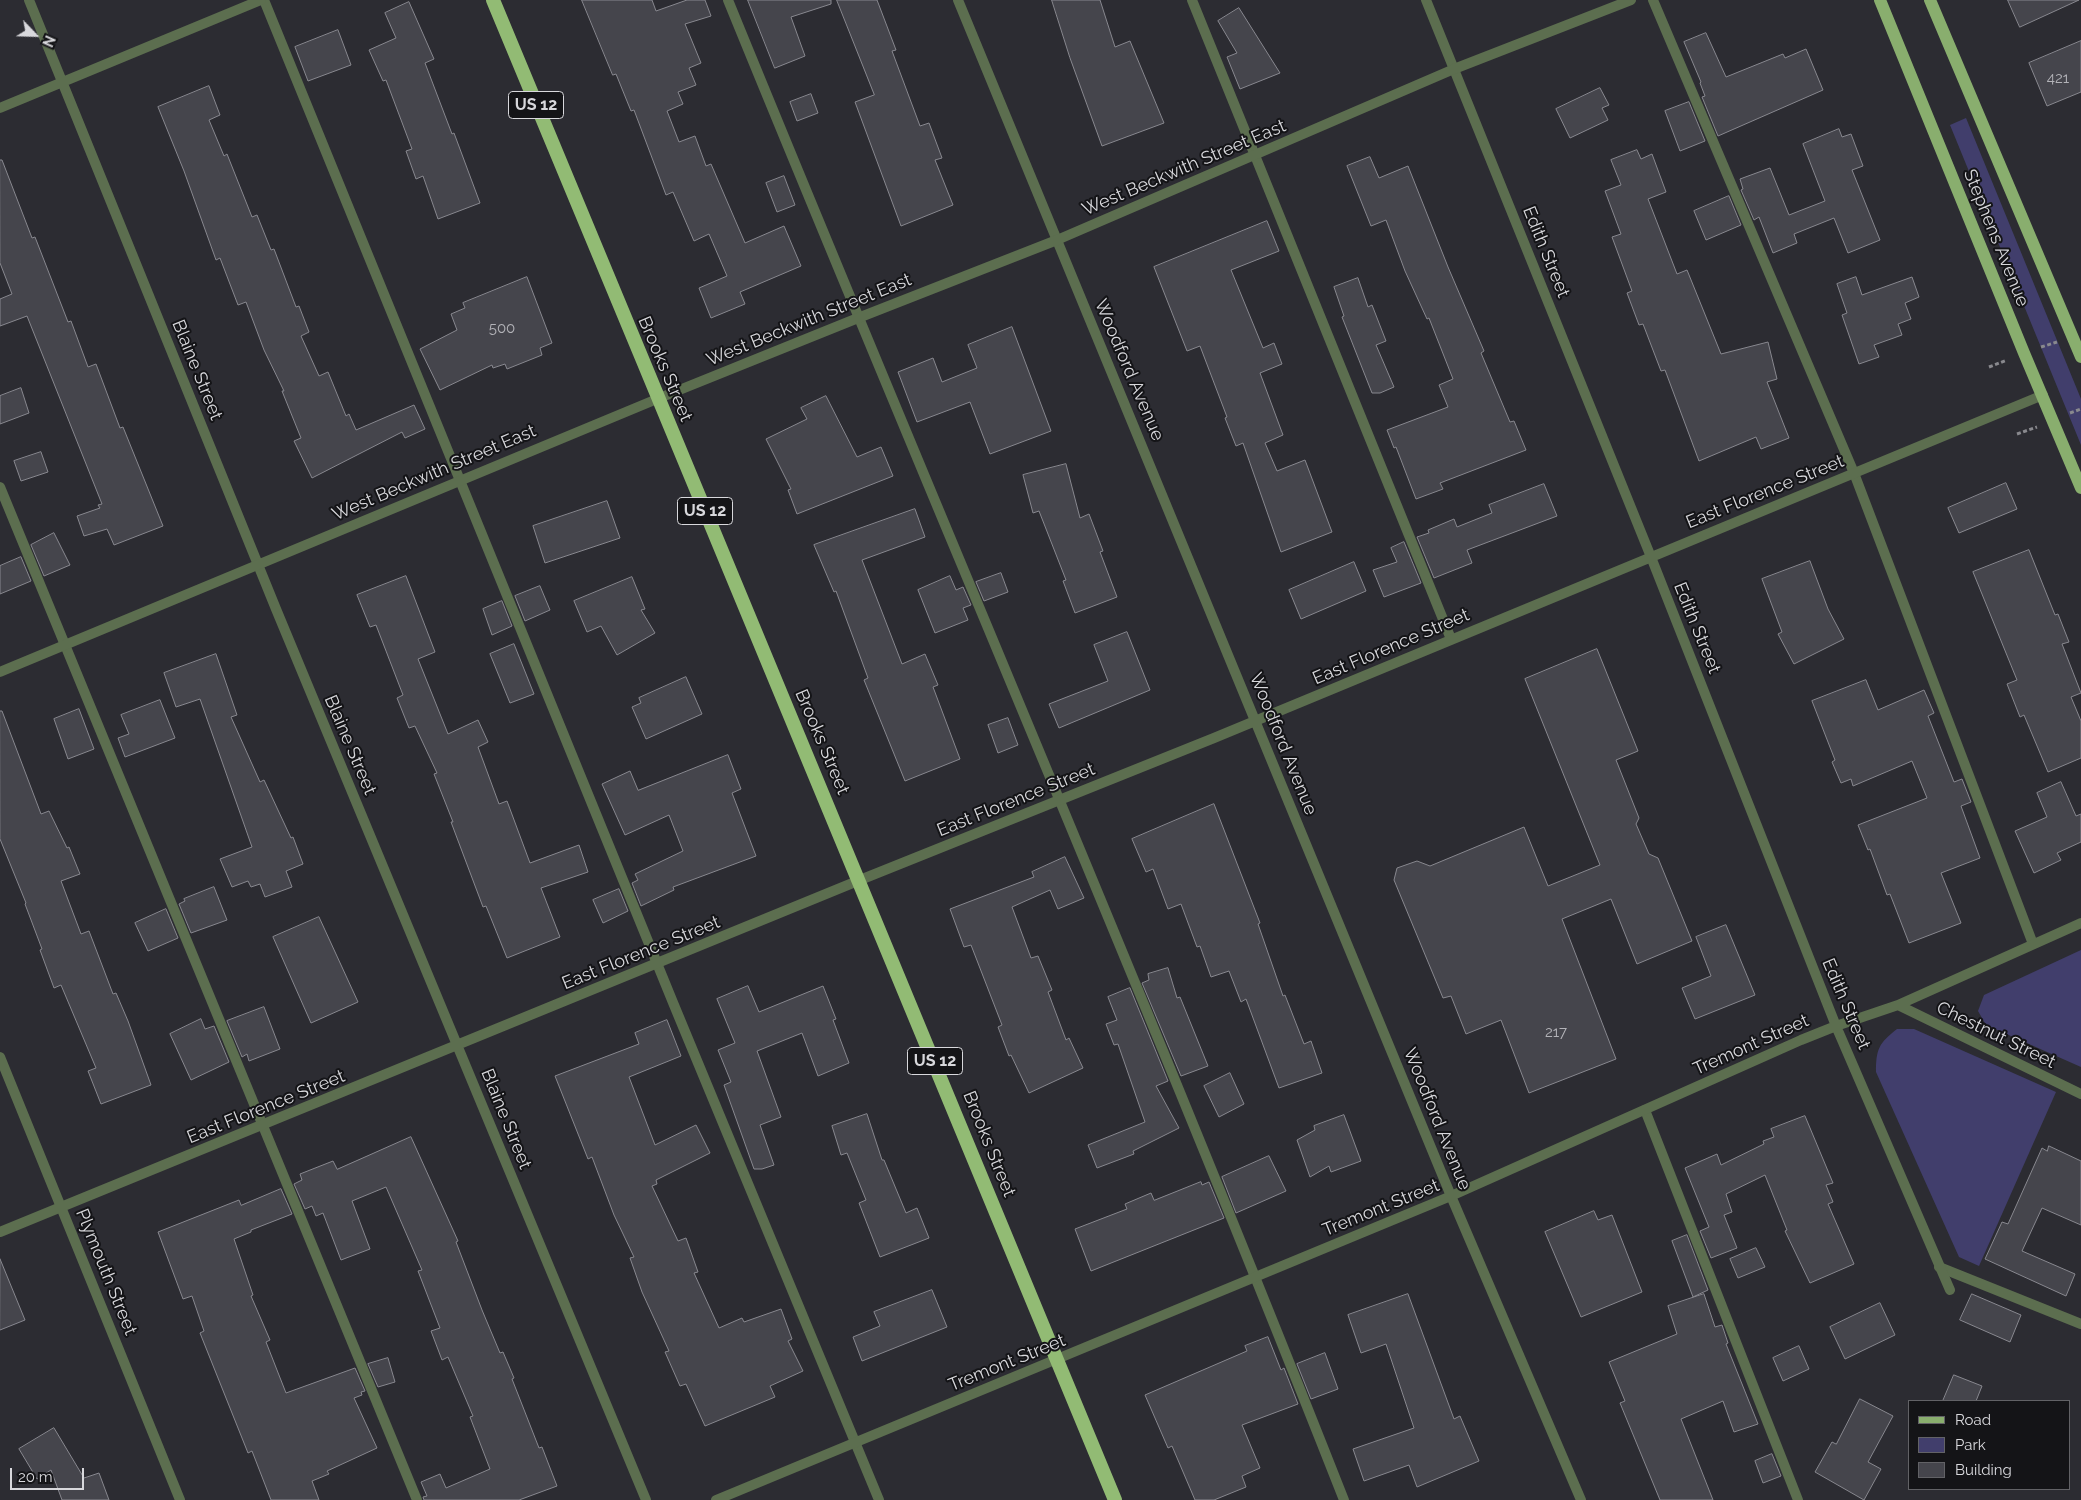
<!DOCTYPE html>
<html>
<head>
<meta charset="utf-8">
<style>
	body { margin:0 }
	#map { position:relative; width:2081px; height:1500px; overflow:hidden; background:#2c2c32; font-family:Raleway,sans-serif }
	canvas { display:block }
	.legend { position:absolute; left:1908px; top:1400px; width:162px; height:90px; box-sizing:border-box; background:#141417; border:1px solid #626266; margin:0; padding:6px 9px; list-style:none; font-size:15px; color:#d8d8dc }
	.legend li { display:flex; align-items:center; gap:10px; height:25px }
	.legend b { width:25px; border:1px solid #626266 }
	.north { position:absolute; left:10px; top:10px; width:50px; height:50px; -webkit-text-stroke:4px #141417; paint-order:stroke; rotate:114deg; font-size:14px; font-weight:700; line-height:20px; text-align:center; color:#d8d8dc }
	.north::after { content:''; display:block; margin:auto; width:18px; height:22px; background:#d8d8dc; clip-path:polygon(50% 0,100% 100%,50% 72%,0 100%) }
	.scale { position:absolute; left:10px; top:1468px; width:74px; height:22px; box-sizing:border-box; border:2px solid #d8d8dc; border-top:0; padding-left:6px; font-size:15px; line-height:18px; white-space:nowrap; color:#d8d8dc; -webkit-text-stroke:4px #141417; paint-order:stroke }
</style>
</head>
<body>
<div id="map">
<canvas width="2081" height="1500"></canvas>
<ul class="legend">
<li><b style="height:6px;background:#89ae6e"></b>Road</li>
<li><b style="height:14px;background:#413e6c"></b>Park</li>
<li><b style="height:14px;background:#45454c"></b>Building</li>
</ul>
<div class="north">N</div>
<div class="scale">20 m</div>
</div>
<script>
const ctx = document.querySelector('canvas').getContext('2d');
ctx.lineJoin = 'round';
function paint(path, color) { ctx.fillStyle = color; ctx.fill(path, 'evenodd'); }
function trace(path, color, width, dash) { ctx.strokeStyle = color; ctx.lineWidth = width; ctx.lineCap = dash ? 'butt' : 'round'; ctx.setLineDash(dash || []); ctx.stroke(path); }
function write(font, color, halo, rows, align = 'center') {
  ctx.font = font + ' Raleway,sans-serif'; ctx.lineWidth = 4; ctx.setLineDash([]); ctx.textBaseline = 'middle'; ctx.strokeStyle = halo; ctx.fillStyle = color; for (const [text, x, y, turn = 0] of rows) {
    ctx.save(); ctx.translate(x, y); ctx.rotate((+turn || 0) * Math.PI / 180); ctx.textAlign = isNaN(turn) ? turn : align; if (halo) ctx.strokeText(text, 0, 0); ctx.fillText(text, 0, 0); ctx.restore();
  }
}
const green = new Path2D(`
	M 1966,118 L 2081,399 L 2081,445 L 1950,125 Z
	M 2081,950 L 2081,1067 L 1986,1025 L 1978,1011 L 1984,995 Z
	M 1897,1029 L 1914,1029 L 2056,1092 L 1979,1266 L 1959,1257 L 1876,1072 C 1876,1049 1879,1043 1897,1029 Z`);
const building = new Path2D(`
	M 582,0 L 652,0 L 656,11 L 687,0 L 705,0 L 711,16 L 685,24 L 701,63 L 689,68 L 696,85 L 678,92 L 683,104 L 667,111 L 679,142 L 695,136 L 706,166 L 711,164 L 745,243 L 784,226 L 801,266 L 740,292 L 745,304 L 711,318 L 699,288 L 727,276 L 709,234 L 694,241 L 673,192 L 666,195 L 634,110 L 631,111 L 616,74 L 613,75 Z
	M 748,0 L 831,0 L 831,4 L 791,17 L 805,56 L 775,68 Z
	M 837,0 L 877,0 L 896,50 L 892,51 L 920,126 L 929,123 L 942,158 L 935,160 L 953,205 L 901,226 L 855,102 L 874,95 Z
	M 1052,0 L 1100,0 L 1115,47 L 1130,41 L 1164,123 L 1102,146 L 1070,58 Z
	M 2008,0 L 2079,0 L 2020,27 Z
	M 409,2 L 434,59 L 425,63 L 452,134 L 454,133 L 480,203 L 438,219 L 423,176 L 416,179 L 406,151 L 412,149 L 386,80 L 383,81 L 369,50 L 396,38 L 385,13 Z
	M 1239,8 L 1280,73 L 1240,89 L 1227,57 L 1237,53 L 1218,21 Z
	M 338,30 L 351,65 L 308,81 L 295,47 Z
	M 1706,33 L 1726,77 L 1783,54 L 1785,58 L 1806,49 L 1823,90 L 1718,136 L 1702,97 L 1705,96 L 1700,83 L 1701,82 L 1684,42 Z
	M 2081,41 L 2081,92 L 2047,106 L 2029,63 Z
	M 209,86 L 220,115 L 209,120 L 224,156 L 227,154 L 252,217 L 257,215 L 271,250 L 274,249 L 296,307 L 299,306 L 309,332 L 301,336 L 319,376 L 328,372 L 346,416 L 349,414 L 356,430 L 414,405 L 425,429 L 405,438 L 402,432 L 312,478 L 294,441 L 301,438 L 282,391 L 284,391 L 264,350 L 246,302 L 238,305 L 220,258 L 216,260 L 184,171 L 158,107 Z
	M 1600,88 L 1609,105 L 1602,108 L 1608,120 L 1570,138 L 1556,109 Z
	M 811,94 L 818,113 L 797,121 L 790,102 Z
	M 1689,102 L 1705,141 L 1680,151 L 1665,111 Z
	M 1839,129 L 1842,137 L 1851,134 L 1863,166 L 1852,170 L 1880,240 L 1848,253 L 1834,218 L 1794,234 L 1797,243 L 1773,253 L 1759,217 L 1754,220 L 1741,190 L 1743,189 L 1740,179 L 1770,168 L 1789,215 L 1825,201 L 1803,144 Z
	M 1637,150 L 1641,159 L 1652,154 L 1666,192 L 1648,199 L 1677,274 L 1687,270 L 1721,354 L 1768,342 L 1777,379 L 1767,382 L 1789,438 L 1761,449 L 1756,437 L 1699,461 L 1665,370 L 1661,371 L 1643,324 L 1639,325 L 1627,293 L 1632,291 L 1612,237 L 1621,234 L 1605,191 L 1621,185 L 1611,160 Z
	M 1370,157 L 1379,178 L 1408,166 L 1448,267 L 1484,351 L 1481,353 L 1510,422 L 1514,421 L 1526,450 L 1440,483 L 1443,489 L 1416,499 L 1396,447 L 1394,448 L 1387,430 L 1448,407 L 1439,385 L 1453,379 L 1429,318 L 1427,319 L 1405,271 L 1386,220 L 1371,226 L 1347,166 Z
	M 0,160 L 2,160 L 32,238 L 35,237 L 68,322 L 71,321 L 88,367 L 96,364 L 120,428 L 123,427 L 163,526 L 114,545 L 107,529 L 84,536 L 77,516 L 100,508 L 98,505 L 102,504 L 27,316 L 0,326 L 0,299 L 12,294 L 0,263 Z
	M 784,176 L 795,205 L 777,212 L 766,183 Z
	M 1729,196 L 1741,225 L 1706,240 L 1694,211 Z
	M 1267,221 L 1279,251 L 1231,270 L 1263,348 L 1274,343 L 1282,364 L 1260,373 L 1283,435 L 1265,443 L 1277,471 L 1305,460 L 1332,532 L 1281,552 L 1243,443 L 1236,446 L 1225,418 L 1227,417 L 1200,346 L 1187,351 L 1154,267 Z
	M 527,277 L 552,343 L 540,348 L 542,355 L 507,369 L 505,364 L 493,368 L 492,365 L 440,390 L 420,349 L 457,330 L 451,314 L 465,308 L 463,303 Z
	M 1856,277 L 1862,295 L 1912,277 L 1919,297 L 1905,303 L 1911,319 L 1898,324 L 1902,335 L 1874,345 L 1879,357 L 1859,364 L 1842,315 L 1847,313 L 1837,284 Z
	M 1358,278 L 1368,307 L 1372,305 L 1386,341 L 1376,345 L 1394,387 L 1380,393 L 1372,393 L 1342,317 L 1344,316 L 1334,287 Z
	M 1012,327 L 1051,431 L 990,454 L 970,402 L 917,422 L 898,372 L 933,358 L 942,382 L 977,368 L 968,345 Z
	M 21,388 L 29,413 L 0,424 L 0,396 Z
	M 826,396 L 857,457 L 881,447 L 893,476 L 797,514 L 788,490 L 791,489 L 766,439 L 807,419 L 801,408 Z
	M 41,452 L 48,472 L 21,481 L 14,461 Z
	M 1066,464 L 1080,518 L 1089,514 L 1103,551 L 1100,552 L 1117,597 L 1075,613 L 1063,581 L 1066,580 L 1039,511 L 1033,513 L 1023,475 Z
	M 2006,483 L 2017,509 L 1959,533 L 1948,508 Z
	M 1544,484 L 1557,516 L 1467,550 L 1472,563 L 1434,578 L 1417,537 L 1429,533 L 1428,530 L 1454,519 L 1457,527 L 1492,513 L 1489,505 Z
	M 607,501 L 620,538 L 545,563 L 533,526 Z
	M 915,509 L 925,537 L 862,560 L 902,664 L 925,654 L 938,685 L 933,687 L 960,759 L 905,781 L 864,680 L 868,678 L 836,591 L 834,592 L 814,545 Z
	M 54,533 L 70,565 L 44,576 L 31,545 Z
	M 1404,542 L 1421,583 L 1384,597 L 1373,570 L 1397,562 L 1391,548 Z
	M 2029,550 L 2055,615 L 2058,614 L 2069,642 L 2062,644 L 2081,693 L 2071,697 L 2081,721 L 2081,758 L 2048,772 L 2024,715 L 2020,717 L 2007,684 L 2017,680 L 1973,572 Z
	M 21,557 L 31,581 L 0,594 L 0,566 Z
	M 1810,561 L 1828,609 L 1844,639 L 1794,664 L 1778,634 L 1782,632 L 1762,579 Z
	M 1354,562 L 1366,591 L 1301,619 L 1289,590 Z
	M 1001,573 L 1008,592 L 984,601 L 976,582 Z
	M 406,576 L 435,652 L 418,659 L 448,734 L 478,720 L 488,742 L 478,747 L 499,804 L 507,801 L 530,863 L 579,845 L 588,872 L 541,888 L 560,937 L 507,958 L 486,906 L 483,907 L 451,822 L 453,822 L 434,774 L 437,773 L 415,726 L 409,728 L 397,698 L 403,695 L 376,625 L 370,627 L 357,595 Z
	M 950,576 L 956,590 L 963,587 L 971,605 L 963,608 L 968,620 L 935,633 L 918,590 Z
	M 632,577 L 645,609 L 641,610 L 655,633 L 617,655 L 601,626 L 587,632 L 574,601 Z
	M 540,586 L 550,610 L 525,621 L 515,596 Z
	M 502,601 L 512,626 L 492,635 L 483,609 Z
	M 1127,632 L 1150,690 L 1059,728 L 1049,704 L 1108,681 L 1094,645 Z
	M 514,644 L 534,694 L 510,703 L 490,654 Z
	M 1597,649 L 1638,751 L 1616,760 L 1639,818 L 1636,824 L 1649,854 L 1658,858 L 1692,941 L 1637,964 L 1611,899 L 1562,919 L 1616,1059 L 1529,1093 L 1501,1020 L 1466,1034 L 1451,996 L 1443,998 L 1394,880 L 1397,868 L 1417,861 L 1430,866 L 1524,827 L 1548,886 L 1600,865 L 1525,679 Z
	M 216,654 L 237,715 L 231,717 L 260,782 L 264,780 L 291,838 L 293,837 L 303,864 L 286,871 L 292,887 L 265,897 L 260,884 L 251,887 L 248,881 L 232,887 L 220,859 L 252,847 L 200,699 L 176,707 L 164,673 Z
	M 686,677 L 702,714 L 646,739 L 632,707 L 641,703 L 639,698 Z
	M 1866,680 L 1878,710 L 1924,690 L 1934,713 L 1928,716 L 1954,782 L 1962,779 L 1971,802 L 1961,806 L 1980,858 L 1941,873 L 1961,923 L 1909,943 L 1890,894 L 1887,895 L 1870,849 L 1868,850 L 1858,825 L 1927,798 L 1912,761 L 1853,786 L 1851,779 L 1841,783 L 1832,762 L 1835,760 L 1812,701 Z
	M 160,700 L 175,738 L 125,757 L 118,738 L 129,734 L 121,715 Z
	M 79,709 L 94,749 L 68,759 L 54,719 Z
	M 0,711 L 2,711 L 41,814 L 49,811 L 67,848 L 69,847 L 80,874 L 61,881 L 81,934 L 89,931 L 113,994 L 116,993 L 128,1021 L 151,1085 L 101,1104 L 88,1071 L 96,1068 L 61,985 L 54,988 L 40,950 L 42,949 L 25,904 L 26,903 L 0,839 Z
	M 1008,718 L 1018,745 L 998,753 L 988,725 Z
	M 728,755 L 741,789 L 732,793 L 756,856 L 673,887 L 674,890 L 641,906 L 632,883 L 638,880 L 635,874 L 683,851 L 669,815 L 625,835 L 602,784 L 630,771 L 638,790 Z
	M 2061,782 L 2076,816 L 2081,814 L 2081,842 L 2057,853 L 2061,860 L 2034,873 L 2015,831 L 2047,817 L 2037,793 Z
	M 1214,804 L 1260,923 L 1258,924 L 1283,996 L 1285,995 L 1304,1044 L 1311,1041 L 1322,1073 L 1279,1088 L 1246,999 L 1241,1002 L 1229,971 L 1211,977 L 1200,946 L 1197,947 L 1181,904 L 1168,909 L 1153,869 L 1146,872 L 1132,839 Z
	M 1065,857 L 1084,898 L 1058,909 L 1050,890 L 1012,907 L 1031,958 L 1038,956 L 1052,990 L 1048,992 L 1066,1040 L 1069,1038 L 1083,1068 L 1029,1093 L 1011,1055 L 1009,1056 L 998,1027 L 1002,1025 L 971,945 L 964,947 L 950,909 L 1034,877 L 1032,872 Z
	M 214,887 L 227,920 L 191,933 L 179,904 L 185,901 L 184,899 Z
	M 619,889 L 628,911 L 603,923 L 593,900 Z
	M 166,909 L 178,938 L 148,951 L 135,923 Z
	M 319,917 L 358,1002 L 311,1023 L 273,937 Z
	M 1726,925 L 1755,995 L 1695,1019 L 1682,988 L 1711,976 L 1696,937 Z
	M 1168,968 L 1177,998 L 1180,997 L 1208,1066 L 1181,1076 L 1142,983 L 1149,980 L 1148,974 Z
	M 748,986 L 759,1012 L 823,986 L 836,1019 L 833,1020 L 849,1063 L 818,1076 L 802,1033 L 757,1051 L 781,1117 L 760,1125 L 774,1165 L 762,1169 L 754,1169 L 724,1085 L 731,1082 L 718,1050 L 735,1043 L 717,999 Z
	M 1130,988 L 1168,1081 L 1156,1086 L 1179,1128 L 1133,1151 L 1134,1154 L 1097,1168 L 1088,1145 L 1145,1122 L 1118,1044 L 1114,1045 L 1106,1024 L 1117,1020 L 1108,997 Z
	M 264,1007 L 280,1049 L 249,1061 L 247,1054 L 242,1057 L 227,1021 Z
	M 201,1019 L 205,1029 L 214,1026 L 229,1062 L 191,1080 L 170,1034 Z
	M 667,1020 L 681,1056 L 629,1077 L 655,1145 L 696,1125 L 710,1153 L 656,1180 L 657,1184 L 652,1186 L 678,1241 L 686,1238 L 698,1272 L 694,1273 L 719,1328 L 742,1318 L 744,1322 L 781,1309 L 792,1339 L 788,1341 L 803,1371 L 770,1386 L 775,1397 L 705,1426 L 686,1384 L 680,1386 L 665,1352 L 669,1351 L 642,1292 L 630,1258 L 634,1257 L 614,1215 L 592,1157 L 588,1159 L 555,1076 L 639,1044 L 635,1033 Z
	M 1230,1073 L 1244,1104 L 1219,1117 L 1204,1086 Z
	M 867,1114 L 882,1160 L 884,1160 L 906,1213 L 917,1208 L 929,1238 L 880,1257 L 859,1203 L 866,1200 L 847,1153 L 841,1155 L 832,1126 Z
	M 1344,1115 L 1361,1161 L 1331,1172 L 1329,1166 L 1310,1177 L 1297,1140 L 1315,1130 L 1314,1126 Z
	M 1805,1116 L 1833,1183 L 1826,1185 L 1833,1202 L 1828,1204 L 1854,1264 L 1810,1283 L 1785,1231 L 1787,1230 L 1765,1175 L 1726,1194 L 1732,1212 L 1724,1215 L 1737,1248 L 1711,1258 L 1700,1231 L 1709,1227 L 1685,1168 L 1717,1154 L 1721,1165 L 1764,1144 L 1763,1141 L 1774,1137 L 1771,1129 Z
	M 411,1137 L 458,1241 L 456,1242 L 482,1310 L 500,1353 L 503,1352 L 514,1378 L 512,1379 L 539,1448 L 542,1447 L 557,1486 L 519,1500 L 424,1500 L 423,1497 L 427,1496 L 421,1482 L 440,1474 L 446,1488 L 490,1469 L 470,1417 L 473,1416 L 448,1357 L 442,1360 L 431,1331 L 440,1328 L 418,1271 L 422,1270 L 386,1187 L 352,1201 L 370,1249 L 341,1260 L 323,1213 L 316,1216 L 312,1206 L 305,1209 L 294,1184 L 302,1180 L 300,1174 L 333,1161 L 337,1169 Z
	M 2049,1146 L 2081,1161 L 2081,1225 L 2042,1208 L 2022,1251 L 2075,1274 L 2066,1296 L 1985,1259 L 2002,1222 L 2008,1224 L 2042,1148 L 2047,1151 Z
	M 1269,1156 L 1286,1191 L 1236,1213 L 1222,1177 Z
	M 1201,1182 L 1202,1185 L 1209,1182 L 1224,1218 L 1091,1271 L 1075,1229 L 1127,1209 L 1125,1204 L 1151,1193 L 1154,1200 Z
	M 281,1189 L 292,1214 L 251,1230 L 251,1232 L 234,1239 L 253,1295 L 251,1296 L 270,1340 L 266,1342 L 286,1393 L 355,1368 L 365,1391 L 361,1392 L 362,1395 L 354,1398 L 377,1448 L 327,1471 L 329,1474 L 312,1481 L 319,1500 L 271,1500 L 252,1451 L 248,1453 L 200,1333 L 204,1331 L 192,1296 L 183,1299 L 158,1232 L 239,1200 L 241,1205 Z
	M 1594,1211 L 1598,1220 L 1612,1215 L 1642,1292 L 1581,1317 L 1545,1232 Z
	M 1687,1235 L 1708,1290 L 1693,1297 L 1672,1241 Z
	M 1756,1248 L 1765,1267 L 1738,1278 L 1730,1259 Z
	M 0,1259 L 25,1320 L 0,1330 Z
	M 932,1290 L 947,1327 L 862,1361 L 853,1337 L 880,1326 L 874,1312 Z
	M 1408,1294 L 1454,1419 L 1460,1416 L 1479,1461 L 1417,1487 L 1409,1465 L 1364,1481 L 1353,1449 L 1414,1428 L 1386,1344 L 1361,1353 L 1348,1315 Z
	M 1704,1294 L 1715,1327 L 1722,1325 L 1728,1343 L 1726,1344 L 1758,1424 L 1734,1432 L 1723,1401 L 1681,1419 L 1713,1500 L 1660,1500 L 1620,1403 L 1625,1401 L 1609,1362 L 1677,1334 L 1668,1306 Z
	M 1972,1294 L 2021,1315 L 2010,1342 L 1960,1320 Z
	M 1880,1303 L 1895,1335 L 1845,1359 L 1830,1327 Z
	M 1268,1337 L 1281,1370 L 1284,1368 L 1298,1404 L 1242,1425 L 1260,1468 L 1242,1476 L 1246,1487 L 1214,1500 L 1195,1500 L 1172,1446 L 1168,1448 L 1145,1395 L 1247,1351 L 1245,1346 Z
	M 1799,1346 L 1809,1369 L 1783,1381 L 1773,1358 Z
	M 1325,1353 L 1338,1389 L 1311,1399 L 1297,1364 Z
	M 388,1358 L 395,1382 L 378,1387 L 368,1364 Z
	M 1954,1375 L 1982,1386 L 1976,1401 L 1943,1401 Z
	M 1860,1399 L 1893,1416 L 1868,1462 L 1881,1469 L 1864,1500 L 1815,1472 L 1832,1442 L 1836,1444 Z
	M 54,1428 L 84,1478 L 99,1473 L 109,1500 L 62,1500 L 51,1470 L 37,1479 L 19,1449 Z
	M 1772,1454 L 1781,1476 L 1763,1483 L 1755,1461 Z`);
const path = new Path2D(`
	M 2041,347 L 2057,342
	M 1989,367 L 2007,360
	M 2070,413 L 2081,409
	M 2017,434 L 2037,427`);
const service = new Path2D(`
	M 264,0 L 674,1005 L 879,1500
	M 728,0 C 932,500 1146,997 1344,1500
	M 1192,0 L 1451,639
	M 1653,0 L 1854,473 L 2033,944
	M 0,487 L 417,1500
	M 1645,1110 L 1798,1500
	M 1939,1267 L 2081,1324`);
const minor = new Path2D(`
	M 29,0 L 276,609 L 646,1500
	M 958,0 L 1451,1196 L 1581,1500
	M 1426,0 L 1651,557 L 1836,1026 L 1950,1290
	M 0,108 L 261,0
	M 1898,1005 L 2081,1094
	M 0,1057 L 180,1500
	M 0,1232 L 860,880 L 1214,738 L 2043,395
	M 716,1500 L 1451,1196 L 1801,1040 L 1836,1026 L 1898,1005 L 2081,923`);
const tertiary = new Path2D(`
	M 0,672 L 657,399 L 858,318 L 1057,240 L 1454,69 L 1631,0`);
const primary = new Path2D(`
	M 1880,0 L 2024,353 L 2081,488
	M 1930,0 L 2081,357`);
const trunk = new Path2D(`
	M 493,0 C 700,500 911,998 1115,1500`);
const numberNames = [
	["421",2058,78],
	["500",502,328],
	["217",1556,1032]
];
const shields = [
	[536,105,55],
	[705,511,55],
	[935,1061,55]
];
const shieldNames = [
	["US 12",536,105],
	["US 12",705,511],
	["US 12",935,1061]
];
const streetNames = [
	["West Beckwith Street East",1184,168,-23],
	["Stephens Avenue",1996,238,68],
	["Edith Street",1546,252,68],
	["West Beckwith Street East",809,320,-22],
	["Brooks Street",665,369,67],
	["Blaine Street",197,370,68],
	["Woodford Avenue",1129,370,67],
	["West Beckwith Street East",434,473,-23],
	["East Florence Street",1765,492,-22],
	["Edith Street",1697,628,68],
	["East Florence Street",1391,647,-23],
	["Brooks Street",822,742,67],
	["Woodford Avenue",1283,744,68],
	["Blaine Street",350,745,67],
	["East Florence Street",1016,800,-22],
	["East Florence Street",641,953,-22],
	["Edith Street",1846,1004,67],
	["Chestnut Street",1996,1035,26],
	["Tremont Street",1751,1045,-24],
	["East Florence Street",266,1107,-22],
	["Blaine Street",506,1119,68],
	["Woodford Avenue",1437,1119,68],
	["Brooks Street",989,1144,68],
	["Tremont Street",1381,1208,-22],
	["Plymouth Street",106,1272,68],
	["Tremont Street",1007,1363,-22]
];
paint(green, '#413e6c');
paint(building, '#45454c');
trace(building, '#88888f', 1);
trace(path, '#89898e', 3, [4, 2.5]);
trace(service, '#5c6e4f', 10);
trace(minor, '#5c6e4f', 10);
trace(tertiary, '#5c6e4f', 10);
trace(primary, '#89ae6e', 12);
trace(trunk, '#92bb74', 14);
write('15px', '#b3b3b8', null, numberNames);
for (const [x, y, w] of shields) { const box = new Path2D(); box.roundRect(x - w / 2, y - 13.5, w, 27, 4); ctx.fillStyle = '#141417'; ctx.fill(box); trace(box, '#d8d8dc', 1); }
write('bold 16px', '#d8d8dc', null, shieldNames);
write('18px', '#d8d8dc', '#141417', streetNames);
</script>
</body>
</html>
